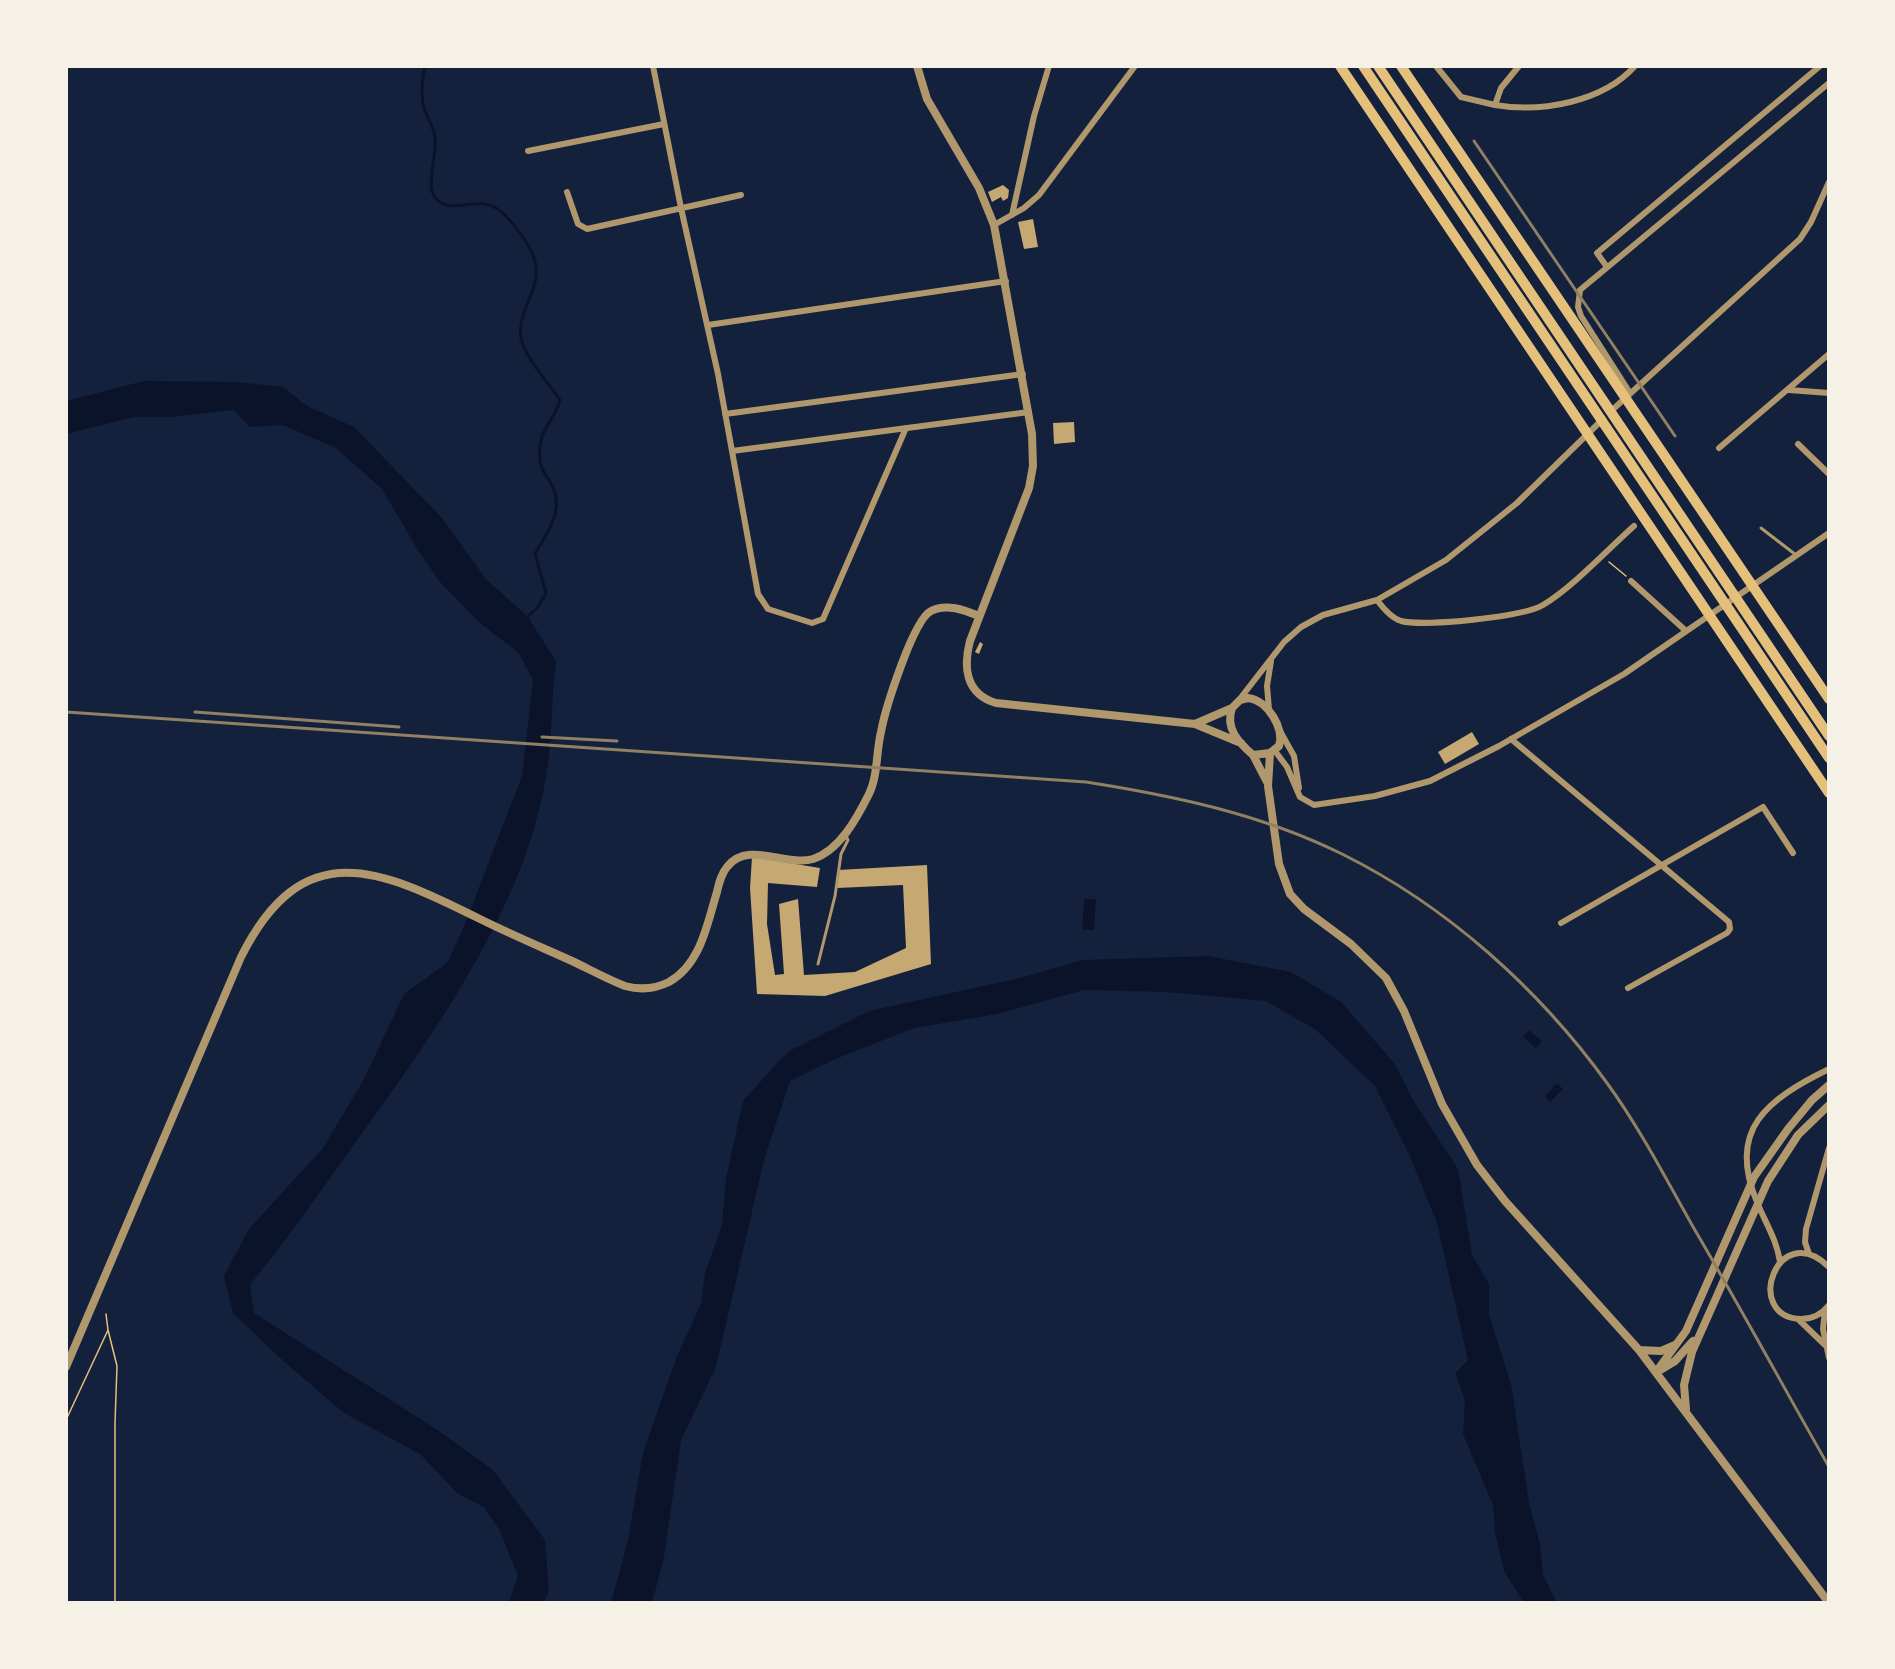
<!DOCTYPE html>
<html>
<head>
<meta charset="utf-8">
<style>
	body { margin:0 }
	#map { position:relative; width:1895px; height:1669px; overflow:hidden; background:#14213d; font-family:"Sofia Sans Condensed",sans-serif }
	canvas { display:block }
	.frame { position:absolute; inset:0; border:68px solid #f6f1e7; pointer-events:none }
</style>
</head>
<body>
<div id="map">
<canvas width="1895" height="1669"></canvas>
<div class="frame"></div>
</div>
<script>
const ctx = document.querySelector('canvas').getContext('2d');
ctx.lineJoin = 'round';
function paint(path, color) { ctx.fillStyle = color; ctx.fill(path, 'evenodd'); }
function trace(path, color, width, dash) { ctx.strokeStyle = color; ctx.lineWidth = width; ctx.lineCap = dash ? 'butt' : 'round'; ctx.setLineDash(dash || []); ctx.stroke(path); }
const water = new Path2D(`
	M 144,381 L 238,382 L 283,387 L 307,406 L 354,427 L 442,518 L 486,579 L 528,617 L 556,661 C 551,697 553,734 547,770 C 543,798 533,836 523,862 C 485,960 427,1043 366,1128 C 328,1181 291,1234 250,1285 L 254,1313 L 436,1429 L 493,1470 L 545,1540 L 549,1591 L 543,1603 L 509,1603 L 518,1576 L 500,1531 L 484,1507 L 458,1494 L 420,1454 L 344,1413 L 279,1357 L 233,1313 L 224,1276 L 249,1229 L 323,1148 L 363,1081 L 404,994 L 447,963 L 463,929 L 522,776 L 533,680 L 518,652 L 481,624 L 440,582 L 419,552 L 382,489 L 336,448 L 283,425 L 250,427 L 234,410 L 171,417 L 134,417 L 66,434 L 66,401 Z
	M 1084,899 L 1096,899 L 1094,930 L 1082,930 Z
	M 1208,956 L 1291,972 L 1341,1002 L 1394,1063 L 1415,1103 L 1458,1169 L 1472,1255 L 1489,1284 L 1489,1315 L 1511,1384 L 1529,1503 L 1540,1544 L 1543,1575 L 1557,1603 L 1524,1603 L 1504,1571 L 1495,1532 L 1493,1505 L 1463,1434 L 1465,1400 L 1455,1373 L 1468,1360 L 1437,1223 L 1409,1154 L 1375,1086 L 1316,1030 L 1266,1001 L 1166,992 L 1084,990 L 997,1014 L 914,1028 L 833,1060 L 790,1081 L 764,1160 L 716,1367 L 681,1440 L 664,1557 L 652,1603 L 611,1603 L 628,1540 L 643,1453 L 677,1356 L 701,1304 L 705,1273 L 722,1225 L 726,1179 L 743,1101 L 778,1062 L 789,1051 L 869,1011 L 1020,978 L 1083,960 Z
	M 1529,1030 L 1542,1041 L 1536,1048 L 1523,1037 Z
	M 1557,1083 L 1563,1089 L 1550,1102 L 1545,1096 Z`);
const stream = new Path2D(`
	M 425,66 C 422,80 420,97 425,111 C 428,119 434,128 435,137 C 437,153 428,180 432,191 C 441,219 474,197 492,206 C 506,212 521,233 529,247 C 551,284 516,304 521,338 C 523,355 550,385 560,400 C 553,425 537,428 540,460 C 540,470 548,477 552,485 C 565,511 547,532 535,554 L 546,593 L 538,607 L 526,618`);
const building = new Path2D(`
	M 1003,185 L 1009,190 L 1008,198 L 1003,201 L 1001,197 L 992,202 L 988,192 Z
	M 1033,219 L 1038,247 L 1024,249 L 1018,222 Z
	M 1074,422 L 1075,442 L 1054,444 L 1053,423 Z
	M 980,642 L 983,644 L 979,654 L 975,652 Z
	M 1472,732 L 1479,744 L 1445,764 L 1438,752 Z
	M 752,857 L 820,868 L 817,887 L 768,883 L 767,924 L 775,975 L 784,974 L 779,904 L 798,899 L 804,975 L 855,972 L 906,948 L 903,885 L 837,888 L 838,870 L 927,865 L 931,964 L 825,996 L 757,994 L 750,888 Z`);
const path = new Path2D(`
	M 1609,562 L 1626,576
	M 108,1330 L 117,1366 L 115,1423 L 115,1603
	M 66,1420 L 108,1330 L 106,1314`);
const service = new Path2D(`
	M 1761,528 L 1796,555
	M 818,964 L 835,896 L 841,854 L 848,840 L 846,836`);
const minor = new Path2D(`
	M 653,66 L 681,208 L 718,374 L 758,594 L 768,609 L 812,623 L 823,619 L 906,428
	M 1436,66 L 1461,97 L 1495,105
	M 1519,66 L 1501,88 L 1495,105 C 1541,113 1603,102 1635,66
	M 528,151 L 664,124
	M 567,192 L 578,224 L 587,229 L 741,195
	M 1012,215 L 1034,116 L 1049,66
	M 994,225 L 1024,208 L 1039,195 L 1135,66
	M 1607,267 L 1597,253 L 1820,66
	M 708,325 L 1006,281
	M 1789,390 L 1829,393
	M 1630,393 L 1581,316 L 1578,307 L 1580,290 L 1829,83
	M 1610,412 L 1800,239 L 1811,222 L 1829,182
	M 725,414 L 1023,374
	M 1798,444 L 1829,474
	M 1719,448 L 1829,354
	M 732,451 L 1029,412
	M 1631,581 L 1686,631
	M 1377,600 L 1446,560 L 1517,503 L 1603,419
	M 1239,700 L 1284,642 L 1301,627 L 1323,615 L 1377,600 C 1383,608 1391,618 1401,621 C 1424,627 1523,617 1543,605 C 1573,587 1607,550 1634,526
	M 1269,710 L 1267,686 L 1271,661
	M 1280,731 L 1294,756 L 1299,788
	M 1511,739 L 1729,922 L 1730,929 L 1727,933 L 1628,988
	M 1275,751 L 1287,767 L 1300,797 L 1314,805 L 1375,796 L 1430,781 L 1499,746 L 1624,674 L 1829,533
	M 1561,923 L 1763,807 L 1793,853
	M 1809,1254 L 1805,1242 L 1806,1229 L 1829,1148
	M 1780,1262 C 1777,1240 1765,1222 1757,1202 C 1726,1129 1768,1099 1829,1069
	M 1829,1267 C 1778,1217 1742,1317 1801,1319 C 1813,1319 1822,1314 1829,1305
	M 1825,1310 L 1823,1329 L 1829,1358
	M 1798,1319 L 1825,1345`);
const tertiary = new Path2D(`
	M 917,66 L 927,99 L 979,188 L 994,225 L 1032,434 L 1033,466 L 1029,488 L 970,641 C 963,668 966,694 996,703 L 1195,724 L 1241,743
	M 1248,698 C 1267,700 1285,728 1279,746 L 1270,753 L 1253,755 C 1238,742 1225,728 1232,708 L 1240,700 Z
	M 1195,724 L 1232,708
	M 1270,753 L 1268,786 L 1279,864 L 1290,894 L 1304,909 L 1351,944 L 1386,978 L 1404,1011 L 1442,1104 L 1477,1165 L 1505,1201 L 1639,1350 L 1829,1603
	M 1253,755 L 1267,782
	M 1639,1350 L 1661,1351 L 1675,1345
	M 66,1367 L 241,957 C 303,833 380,869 480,919 C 510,934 541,947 572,961 C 589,969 607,979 625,986 C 640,990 655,989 669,982 C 701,964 707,924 717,892 C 719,883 721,874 727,867 C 748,840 786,867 813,859 C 840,850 857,818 869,794 C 878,776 876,752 881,732 C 885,710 913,620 931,611 C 946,603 964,610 979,616
	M 1656,1372 L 1686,1331 L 1754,1177 L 1788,1129 L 1812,1100 L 1829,1085
	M 1657,1372 L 1675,1361 L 1693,1341
	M 1686,1409 L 1684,1385 L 1692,1352 L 1768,1181 L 1798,1135 L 1829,1105`);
const motorway = new Path2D(`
	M 1340,66 L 1829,793
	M 1363,66 L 1829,758
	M 1378,66 L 1829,736
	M 1401,66 L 1829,699`);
const rail = new Path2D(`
	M 1474,141 L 1675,436
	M 66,712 L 1086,782 C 1175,796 1261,814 1342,854 C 1447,906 1539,989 1607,1083 C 1639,1127 1665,1177 1692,1225 C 1739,1305 1783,1386 1829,1467
	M 195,712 L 399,727
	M 542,737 L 617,741`);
paint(water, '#0b132b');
trace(stream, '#0b132b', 3);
paint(building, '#c6a872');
trace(path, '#e5c07b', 1.5);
trace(service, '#b1986c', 3);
trace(minor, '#b1986c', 6);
trace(tertiary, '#b1986c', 8);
trace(motorway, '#e5c07b', 10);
trace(rail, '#918062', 3);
</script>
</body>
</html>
